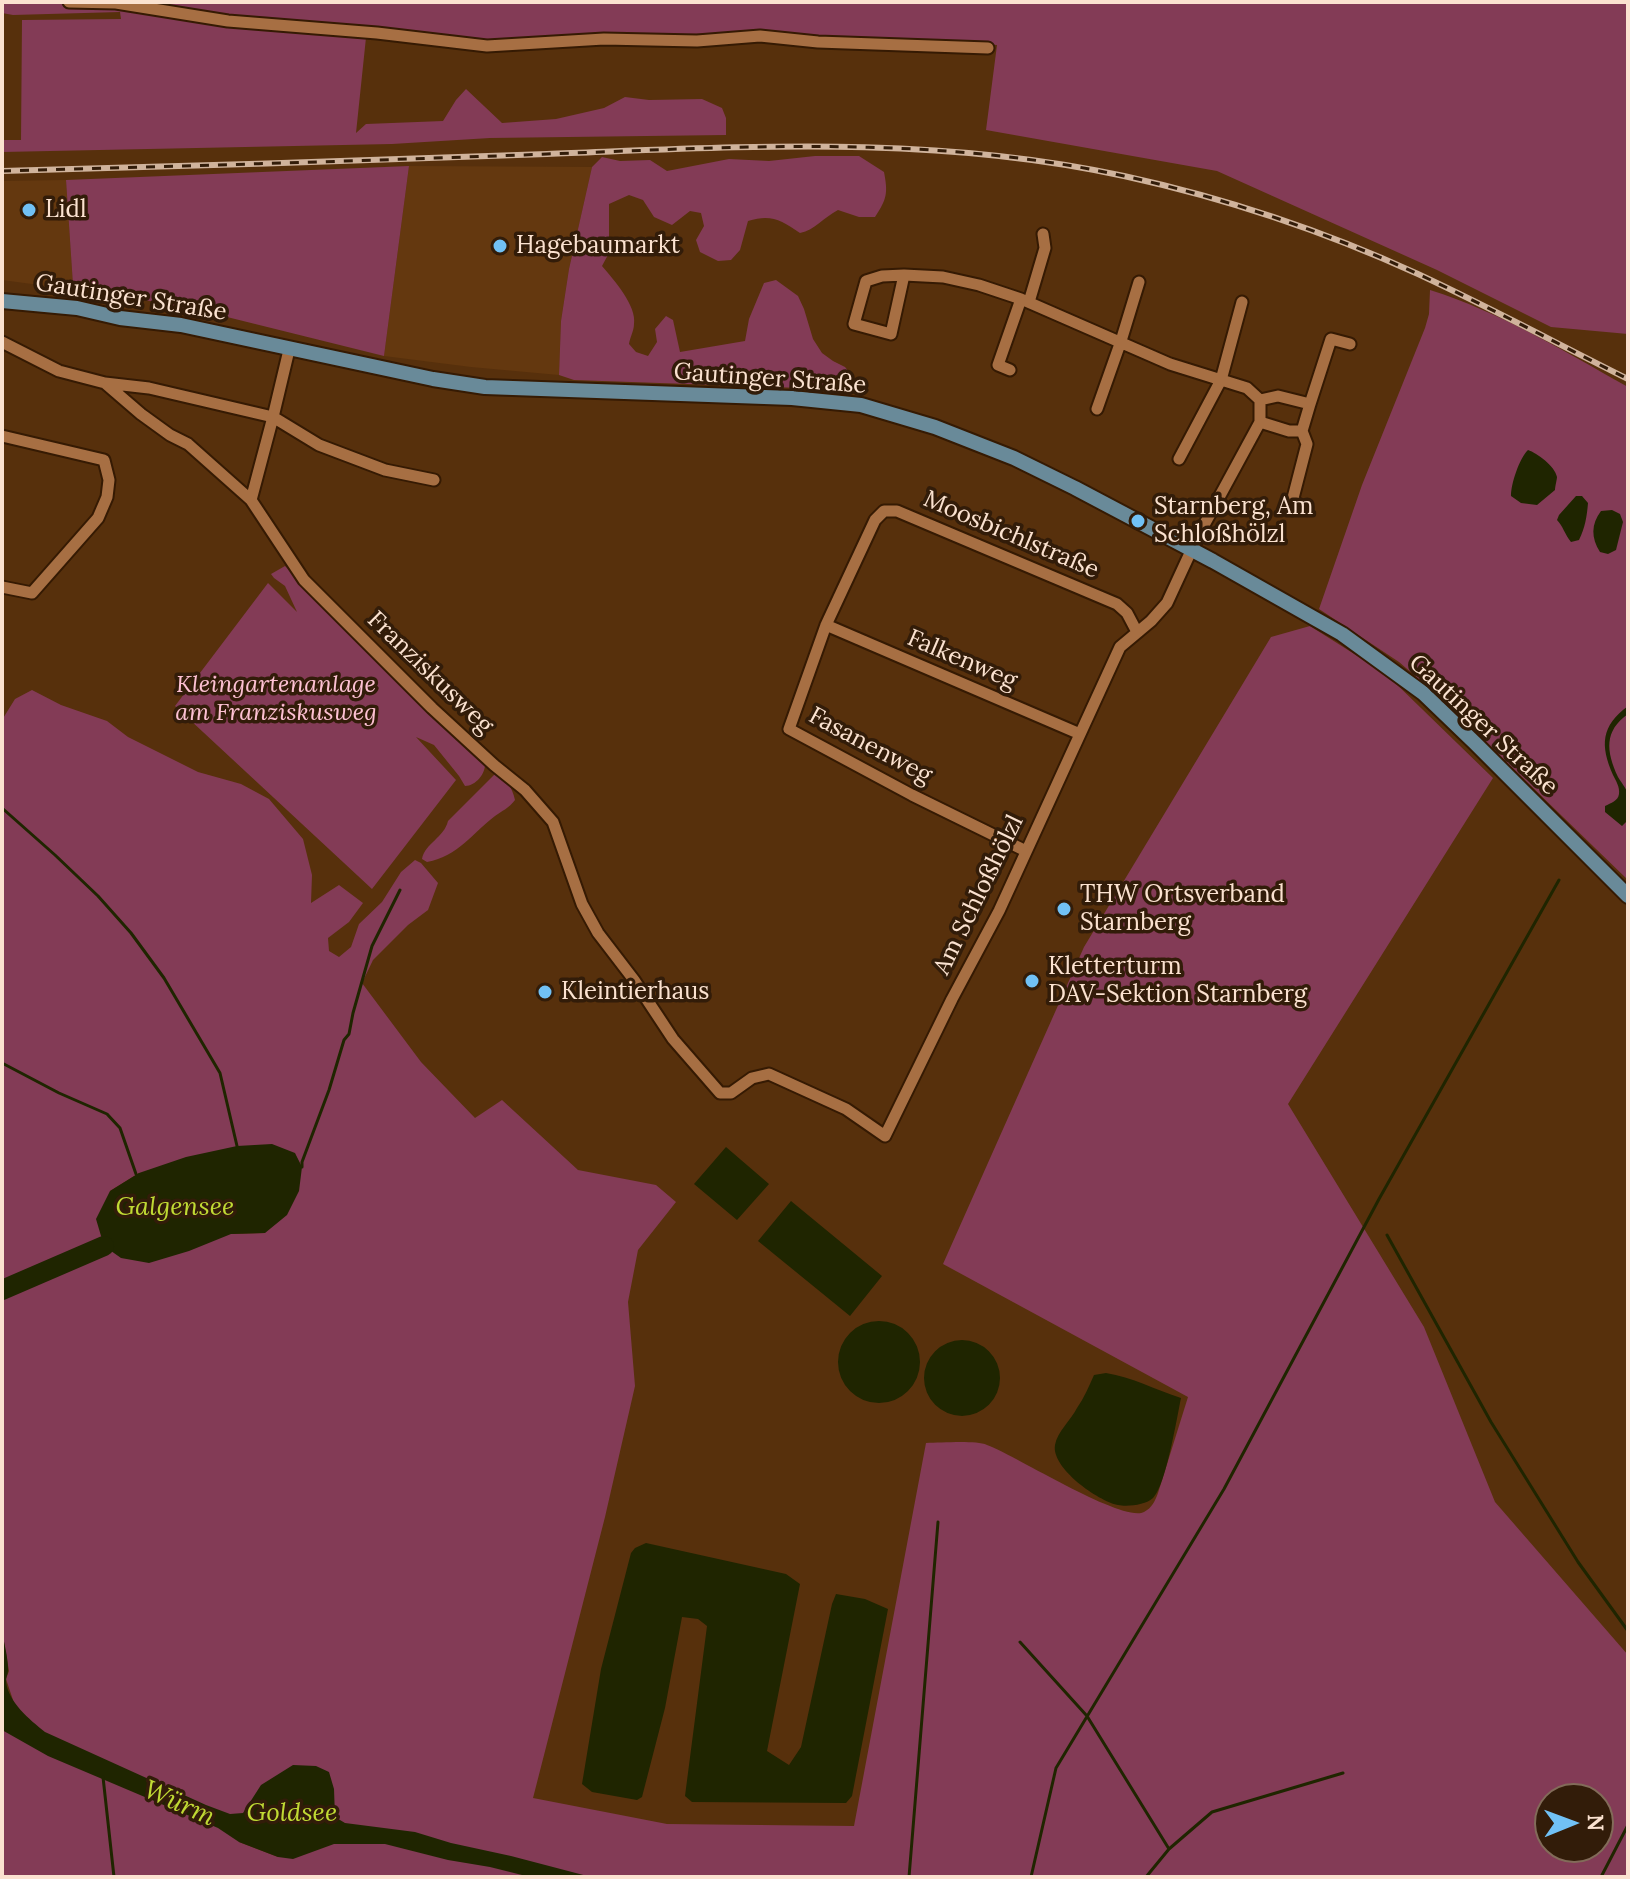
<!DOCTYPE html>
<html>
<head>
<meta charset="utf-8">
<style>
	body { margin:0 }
	#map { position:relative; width:1630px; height:1879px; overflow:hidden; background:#57300c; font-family:Lora,serif }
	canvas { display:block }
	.frame { position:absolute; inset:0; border:4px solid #fbe2d0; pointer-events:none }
	.north { position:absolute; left:1534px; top:1783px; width:80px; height:80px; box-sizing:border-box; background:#321c09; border:2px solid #826b59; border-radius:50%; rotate:89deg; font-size:22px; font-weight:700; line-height:32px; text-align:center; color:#fbe2d0 }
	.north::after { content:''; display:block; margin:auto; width:28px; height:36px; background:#71c1f5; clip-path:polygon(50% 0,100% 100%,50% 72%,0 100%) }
</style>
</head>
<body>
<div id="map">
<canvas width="1630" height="1879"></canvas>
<div class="frame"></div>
<div class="north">N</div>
</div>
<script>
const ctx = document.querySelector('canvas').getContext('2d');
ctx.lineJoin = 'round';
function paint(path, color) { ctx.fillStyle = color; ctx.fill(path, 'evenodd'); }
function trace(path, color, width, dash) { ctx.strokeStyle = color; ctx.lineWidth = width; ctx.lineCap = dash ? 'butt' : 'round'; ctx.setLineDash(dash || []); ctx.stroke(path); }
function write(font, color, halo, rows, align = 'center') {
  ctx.font = font + ' Lora,serif'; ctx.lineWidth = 7; ctx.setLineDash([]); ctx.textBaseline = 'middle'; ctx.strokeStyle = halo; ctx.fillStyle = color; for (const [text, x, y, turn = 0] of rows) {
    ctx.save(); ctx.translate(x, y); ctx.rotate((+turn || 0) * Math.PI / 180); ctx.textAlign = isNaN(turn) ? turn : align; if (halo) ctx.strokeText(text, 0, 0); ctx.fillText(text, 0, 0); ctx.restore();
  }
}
const built = new Path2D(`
	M 409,166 L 592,167 L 569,269 L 561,321 L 559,375 L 471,367 L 384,356 Z
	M 66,180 L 73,285 L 69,289 L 2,280 L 2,181 Z`);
const green = new Path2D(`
	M 2,2 L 1628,2 L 1628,334 L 1551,327 L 1437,270 L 1217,171 L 986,130 L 997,45 L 762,33 L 688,34 L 674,36 L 605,33 L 489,42 L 367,28 L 356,133 L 366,124 L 443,121 L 456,100 L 466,89 L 502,123 L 556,119 L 604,108 L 625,97 L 649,100 L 702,99 L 722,108 L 726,118 L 726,135 L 490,138 L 392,144 L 2,152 L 2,140 L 21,140 L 22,20 L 121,19 L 120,12 L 13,15 L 2,13 Z
	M 815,156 L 859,156 L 884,172 C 888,193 887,199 875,217 L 859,217 L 838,210 C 824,217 815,230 800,233 C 781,220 771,214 748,221 L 740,250 L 731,260 L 718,261 L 700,252 L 696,240 L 704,226 L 701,213 L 690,211 L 672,225 L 654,217 L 643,200 L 629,195 L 609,204 L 609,253 L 602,266 C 614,280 637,306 634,324 C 634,331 630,337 629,344 L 636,352 L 648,356 L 657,342 L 655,329 L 666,316 L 673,320 L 680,352 L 745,341 L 749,319 L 764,283 L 776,280 L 798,296 L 804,309 L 813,339 L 822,353 L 833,361 L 845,367 L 857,382 L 853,392 L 801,388 L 574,380 L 559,375 L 561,321 L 569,269 L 592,167 L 602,157 L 620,161 L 650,160 L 667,171 L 729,159 L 769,161 Z
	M 409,166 L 384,356 L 227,317 L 73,285 L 66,180 Z
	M 1430,290 C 1500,312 1564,351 1628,387 L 1628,880 L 1435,693 L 1399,662 L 1319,609 L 1362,485 L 1425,328 L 1429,314 Z
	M 285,566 L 325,603 L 485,763 C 486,773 476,786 465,786 L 459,776 L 434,745 L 416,737 L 456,780 L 372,889 L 175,706 L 268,583 L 297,612 L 285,586 L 274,578 L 271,574 Z
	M 1310,626 L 1386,674 L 1493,778 L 1288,1104 L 1424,1327 L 1495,1502 L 1628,1655 L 1628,1877 L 2,1877 L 2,1723 L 14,1703 L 6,1679 L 9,1671 L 2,1631 L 2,720 L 15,699 L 32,690 L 61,705 L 107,721 L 128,737 L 198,772 L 241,784 L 269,799 L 303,839 L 312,875 L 311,903 L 339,885 L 363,903 L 349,922 L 328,938 L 329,951 L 339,957 L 351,947 L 359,924 L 382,902 L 401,872 L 415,860 L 421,863 L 438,883 L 428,910 L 408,925 L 373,960 L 362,983 L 421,1062 L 475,1118 L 502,1100 L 578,1170 L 656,1185 L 676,1202 L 638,1250 L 628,1302 L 635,1386 L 605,1517 L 533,1798 L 667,1824 L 854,1826 L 926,1443 C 941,1443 975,1440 987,1445 C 1015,1455 1122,1523 1144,1512 C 1152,1508 1155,1501 1158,1493 L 1188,1397 L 943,1264 L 1084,947 L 1271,637 ZM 139,1173 L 265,1233 L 231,1234 L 110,1191 ZM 334,1789 L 278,1857 L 239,1842 ZM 1550,1799 L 1598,1799 L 1598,1847 L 1550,1847 Z
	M 495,774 C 507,779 512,787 515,800 C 509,808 502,811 495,816 C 471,834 459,856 427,862 L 422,859 C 425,843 444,838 448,821 Z`);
const water = new Path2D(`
	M 1528,450 C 1537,453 1555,466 1557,477 C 1557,479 1555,487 1555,490 L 1537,505 L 1521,503 L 1511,496 C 1511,484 1519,459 1528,450 Z
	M 1576,496 L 1582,496 L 1588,503 C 1587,516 1585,528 1579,540 L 1571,542 C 1565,535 1563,526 1557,520 L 1559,515 Z
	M 1612,510 L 1620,514 L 1623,522 L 1616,550 L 1608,554 L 1600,552 C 1591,538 1591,524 1601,511 Z
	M 1628,706 L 1628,714 C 1604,731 1606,751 1618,777 C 1621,782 1626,788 1628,794 C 1630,801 1628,812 1628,820 L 1622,826 L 1605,812 L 1605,806 C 1611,803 1618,801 1619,794 C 1620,787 1616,781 1613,775 C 1600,745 1601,726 1628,706 Z
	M 272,1144 L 295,1153 L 302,1167 L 299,1191 L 287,1215 L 265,1233 L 231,1234 L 189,1251 L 149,1263 L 121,1258 L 104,1246 L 96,1219 L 110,1191 L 139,1173 L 186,1157 L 237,1146 Z
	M 726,1147 L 769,1184 L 737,1220 L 694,1184 Z
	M 791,1201 L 882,1276 L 850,1316 L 758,1241 Z
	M838 1362a41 41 0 1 1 82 0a41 41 0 1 1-82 0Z
	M924 1378a38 38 0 1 1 76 0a38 38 0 1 1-76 0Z
	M 1106,1373 C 1132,1377 1156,1390 1181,1398 C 1177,1417 1166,1486 1153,1498 C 1146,1505 1127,1507 1118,1505 C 1098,1501 1051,1468 1055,1445 C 1057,1432 1071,1420 1077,1408 C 1084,1398 1089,1386 1094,1375 Z
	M 646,1543 L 786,1574 L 800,1584 L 767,1751 L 789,1765 L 801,1747 L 832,1604 L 836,1594 L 865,1599 L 888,1609 L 852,1796 L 846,1803 L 692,1802 L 685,1796 L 707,1626 L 698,1619 L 682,1617 L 665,1708 L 642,1797 L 637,1800 L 592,1792 L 582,1784 L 601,1669 L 631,1553 L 635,1548 Z
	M 2,1631 C 4,1643 8,1657 8,1669 C 8,1675 6,1676 6,1682 C 9,1703 29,1719 45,1732 L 206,1805 L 230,1814 L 243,1813 L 261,1785 L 293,1765 L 316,1766 L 329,1772 L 334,1789 L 335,1817 L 345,1823 L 415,1832 L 451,1843 L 511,1856 L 591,1877 L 530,1877 L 490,1867 L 448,1860 L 385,1844 L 334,1844 L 293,1859 L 278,1857 L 239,1842 L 218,1828 L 48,1756 L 2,1730 Z`);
const stream = new Path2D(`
	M 2,808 L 55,855 L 98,896 L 131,933 L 164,978 L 220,1073 L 237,1146
	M 2,1063 L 59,1093 L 107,1114 L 120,1128 L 136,1174
	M 302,1167 L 302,1162 L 329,1090 L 344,1040 L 349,1034 L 353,1013 L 372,946 L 400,890
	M 1387,1235 L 1491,1422 L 1578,1562 L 1628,1631
	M 1020,1642 L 1087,1716 L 1169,1849
	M 103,1777 L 114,1877
	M 909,1877 L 938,1522
	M 1031,1877 L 1056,1768 L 1224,1489 L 1379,1199 L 1559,880
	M 1146,1877 L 1169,1849 L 1212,1812 L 1343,1773
	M 1601,1877 L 1628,1825`);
const river = new Path2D(`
	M 2,1290 L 104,1246`);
const minor = new Path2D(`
	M 69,2 L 116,3 L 228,21 L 377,33 L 487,46 L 604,39 L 697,41 L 760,36 L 818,42 L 988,48
	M 1029,302 L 1045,248 L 1043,234
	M 2,342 L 59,371 L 105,383 L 141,414 L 170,435 L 188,444 L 251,500 L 304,580 L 432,708 L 494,765 L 525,790 L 553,822 L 582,904 L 598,933 L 634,980 L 673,1039 L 720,1093 L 731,1093 L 752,1078 L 769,1074 L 846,1109 L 885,1136 L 952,999 L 999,911 L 1120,647 L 1151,621 L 1167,603 L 1197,538 L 1260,422 L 1260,400 L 1247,388 L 1170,364 L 1021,299 L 979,285 L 943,277 L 904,275 L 882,276 L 866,281 L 854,324 L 891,334 L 904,275
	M 1010,370 L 998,365 L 1021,299
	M 105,383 L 149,388 L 273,417 L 319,445 L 385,470 L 434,480
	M 1310,404 L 1331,339 L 1350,344
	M 1097,409 L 1121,341 L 1139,282
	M 1260,422 L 1289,431 L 1302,431 L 1310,404 L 1278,396 L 1260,400
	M 2,436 L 104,460 L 109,480 L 107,497 L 98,518 L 32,593 L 2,587
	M 1179,459 L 1221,380 L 1242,302
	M 251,500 L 273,417 L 289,350
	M 1299,508 L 1293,498 L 1307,444 L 1302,431
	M 826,625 L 1080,734
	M 1026,851 L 912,795 L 789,729 L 826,625 L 875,520 L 884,511 L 897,511 L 1117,604 L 1127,613 L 1137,632`);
const major = new Path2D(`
	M 2,301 L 77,308 L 120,318 L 181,325 L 433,379 L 485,387 L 792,398 L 861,405 L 935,427 L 1014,458 L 1075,488 L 1213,561 L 1342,634 L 1423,693 L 1475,743 L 1628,896`);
const rail = new Path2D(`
	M 2,171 C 184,166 365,161 547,154 C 741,147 932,134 1124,176 C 1225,198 1324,231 1418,274 C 1489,307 1558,344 1628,379`);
const markers = [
	[29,210,8,"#71c1f5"],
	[500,246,8,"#71c1f5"],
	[1138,521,8,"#71c1f5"],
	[1064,909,8,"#71c1f5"],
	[1032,981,8,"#71c1f5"],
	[545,992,8,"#71c1f5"]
];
const poiNames = [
	["Lidl",45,210],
	["Hagebaumarkt",516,246],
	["Starnberg, Am",1154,507],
	["Schloßhölzl",1154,535],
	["THW Ortsverband",1080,895],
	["Starnberg",1080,923],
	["Kletterturm",1048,967],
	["DAV-Sektion Starnberg",1048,995],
	["Kleintierhaus",561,992]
];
const streetNames = [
	["Gautinger Straße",131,298,9],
	["Gautinger Straße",770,379,4],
	["Moosbichlstraße",1011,535,23],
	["Falkenweg",962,660,23],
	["Franziskusweg",430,673,44],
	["Gautinger Straße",1483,725,43],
	["Fasanenweg",870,746,28],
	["Am Schloßhölzl",979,895,-64]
];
const parkNames = [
	["Kleingartenanlage",276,685],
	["am Franziskusweg",276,713]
];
const waterNames = [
	["Galgensee",175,1208],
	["Würm",179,1804,24],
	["Goldsee",292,1814]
];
paint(built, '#64380f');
paint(green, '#833b56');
paint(water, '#1f2500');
trace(stream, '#1f2500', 3);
trace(river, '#1f2500', 20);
trace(minor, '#351a03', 15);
trace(major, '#351a03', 18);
trace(minor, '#a76f43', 11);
trace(major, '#698a99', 14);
trace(rail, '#d0b39c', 6);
trace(rail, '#321c09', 3, [9]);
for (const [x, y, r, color] of markers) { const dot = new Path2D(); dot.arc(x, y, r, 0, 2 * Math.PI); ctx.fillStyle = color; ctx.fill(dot); trace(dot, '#321c09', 3); }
write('24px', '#fbe2d0', '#321c09', poiNames, 'left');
write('24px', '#fbe2d0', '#321c09', streetNames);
write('italic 24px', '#fdc1d3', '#321c09', parkNames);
write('italic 26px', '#c0da34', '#321c09', waterNames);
</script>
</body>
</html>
